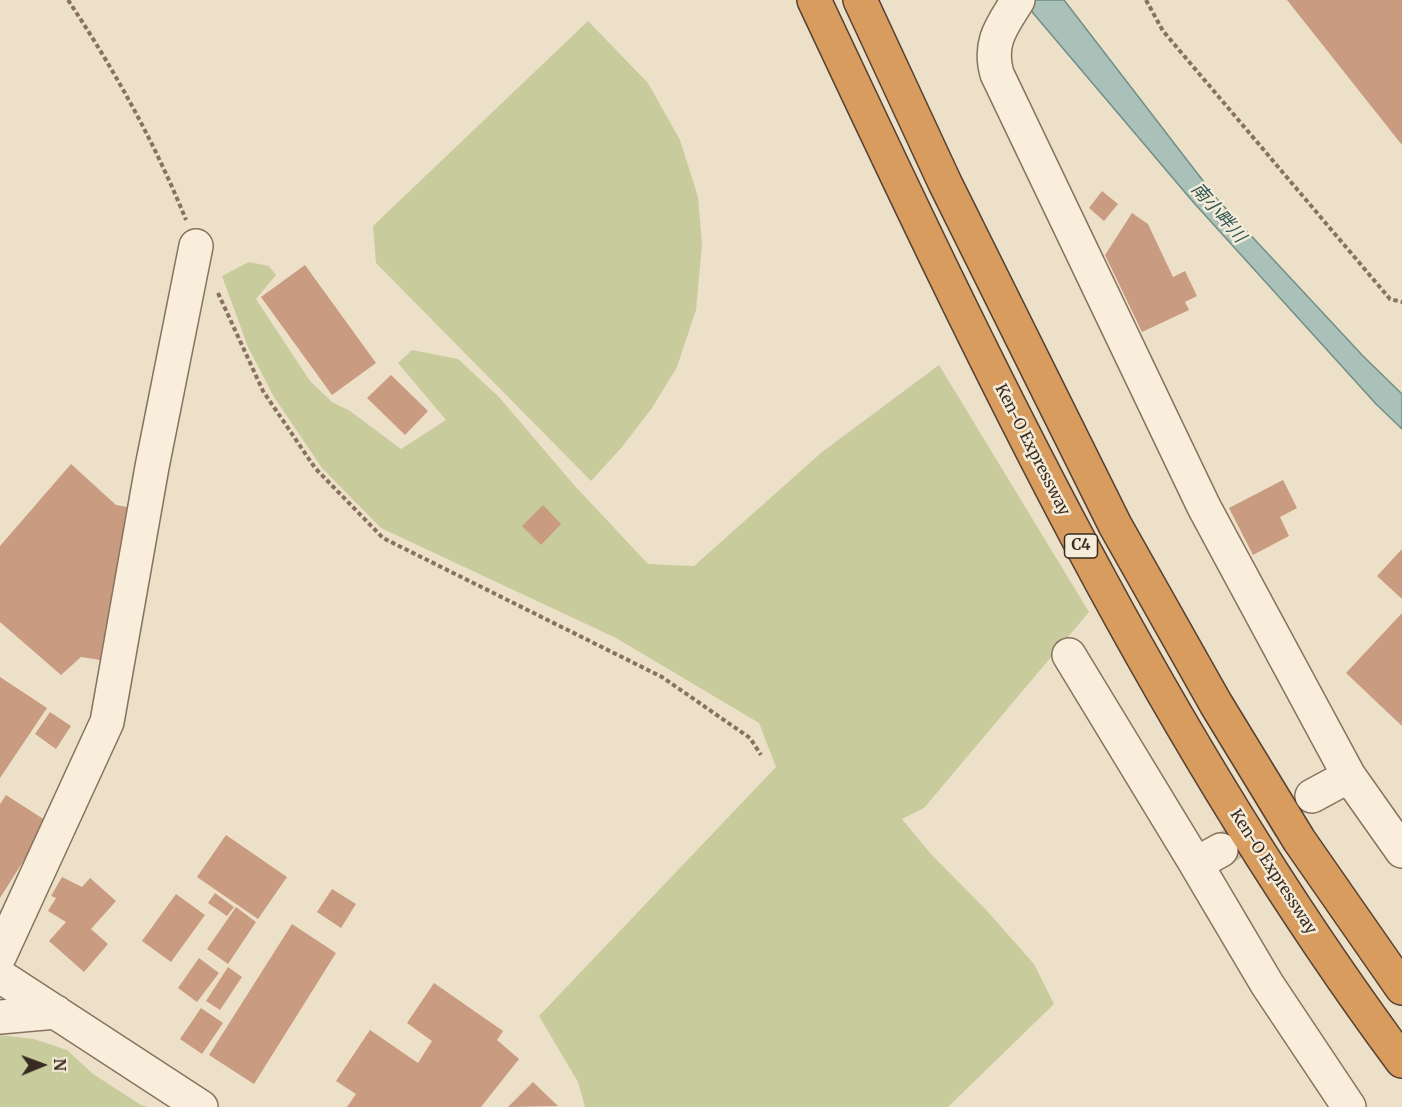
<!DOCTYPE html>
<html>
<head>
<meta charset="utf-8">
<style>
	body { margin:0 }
	#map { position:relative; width:1402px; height:1107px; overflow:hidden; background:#ede0c8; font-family:Merriweather,serif }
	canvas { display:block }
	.north { position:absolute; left:12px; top:1035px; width:60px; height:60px; -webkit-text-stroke:4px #f4ebd8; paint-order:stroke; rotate:89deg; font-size:16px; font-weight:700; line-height:24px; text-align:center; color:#392b21 }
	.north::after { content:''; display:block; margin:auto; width:21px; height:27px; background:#392b21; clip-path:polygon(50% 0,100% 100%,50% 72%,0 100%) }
</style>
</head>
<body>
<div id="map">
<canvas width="1402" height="1107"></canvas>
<div class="north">N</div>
</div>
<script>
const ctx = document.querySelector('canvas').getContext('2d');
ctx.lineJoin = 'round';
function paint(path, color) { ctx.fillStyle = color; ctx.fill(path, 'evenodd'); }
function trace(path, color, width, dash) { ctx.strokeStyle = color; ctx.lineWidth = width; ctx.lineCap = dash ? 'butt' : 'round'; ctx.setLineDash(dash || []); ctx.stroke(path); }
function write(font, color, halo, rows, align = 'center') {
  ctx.font = font + ' Merriweather,"Noto Sans JP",serif'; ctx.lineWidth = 5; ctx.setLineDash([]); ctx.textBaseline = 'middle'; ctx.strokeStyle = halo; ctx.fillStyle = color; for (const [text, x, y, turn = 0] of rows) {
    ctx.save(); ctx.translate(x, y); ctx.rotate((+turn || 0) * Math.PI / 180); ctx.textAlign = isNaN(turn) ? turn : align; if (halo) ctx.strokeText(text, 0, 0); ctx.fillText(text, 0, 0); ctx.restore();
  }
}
const green = new Path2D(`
	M 588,21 L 648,83 L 680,140 L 698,197 L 702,245 L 696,310 L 677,367 L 652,408 L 622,447 L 591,481 L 376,263 L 373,226 Z
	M 249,262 L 269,266 L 276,275 L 256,299 L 310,381 L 332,402 L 350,411 L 401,449 L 446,420 L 398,363 L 412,350 L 458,359 L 499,397 L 574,485 L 648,564 L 694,566 L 822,452 L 939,365 L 1089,612 L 924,808 L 902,819 L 930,853 L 988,912 L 1034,964 L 1054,1004 L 948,1107 L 585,1107 L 578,1082 L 539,1016 L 776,767 L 759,723 L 616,638 L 381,528 L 322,468 L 274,397 L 248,347 L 222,276 Z
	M 0,1035 L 34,1039 L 67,1050 L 93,1074 L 141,1105 L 148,1107 L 0,1107 Z`);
const water = new Path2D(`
	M 1022,0 L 1064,0 L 1217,199 L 1363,356 L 1402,394 L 1402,429 L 1376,404 L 1194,203 Z`);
const building = new Path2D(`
	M 1287,0 L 1402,0 L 1402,145 Z
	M 1102,191 L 1118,204 L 1104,221 L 1089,208 Z
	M 1132,213 L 1148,224 L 1173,277 L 1185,271 L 1197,296 L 1185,302 L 1189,310 L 1142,332 L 1105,255 Z
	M 305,265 L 376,363 L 332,395 L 261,297 Z
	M 391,375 L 428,411 L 405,435 L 367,398 Z
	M 71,464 L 116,505 L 127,507 L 100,660 L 81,657 L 61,675 L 0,622 L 0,546 Z
	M 1283,480 L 1297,508 L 1280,517 L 1289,536 L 1253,555 L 1229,508 Z
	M 543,505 L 561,524 L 541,545 L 522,526 Z
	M 1402,549 L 1402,599 L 1377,576 Z
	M 1402,613 L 1402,726 L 1346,673 Z
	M 0,677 L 47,708 L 0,778 Z
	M 50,712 L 71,726 L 56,749 L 35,734 Z
	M 6,795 L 48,822 L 0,898 L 0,804 Z
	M 226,835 L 287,877 L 258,919 L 197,877 Z
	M 62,877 L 82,887 L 90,878 L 116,901 L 91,929 L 108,944 L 84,972 L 49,941 L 66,922 L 48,911 L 56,898 L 51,896 Z
	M 332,889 L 356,904 L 341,928 L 317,912 Z
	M 215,893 L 234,907 L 227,916 L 208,903 Z
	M 176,894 L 205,915 L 171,962 L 142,941 Z
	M 236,907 L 256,922 L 228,964 L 207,949 Z
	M 292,924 L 336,953 L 254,1084 L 209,1055 Z
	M 199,958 L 219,973 L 197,1002 L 178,988 Z
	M 228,967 L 242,977 L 220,1010 L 206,1001 Z
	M 434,983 L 503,1031 L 497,1040 L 519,1059 L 481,1107 L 347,1107 L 356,1094 L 336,1081 L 370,1030 L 418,1063 L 432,1041 L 407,1023 Z
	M 201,1008 L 223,1023 L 202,1054 L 180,1039 Z
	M 533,1082 L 558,1106 L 508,1107 Z`);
const minorTunnel = new Path2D(`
	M 1225,848 L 1312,796`);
const path = new Path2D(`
	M 68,0 C 114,69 155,143 186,220
	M 1146,0 L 1163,31 L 1390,299 L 1402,302
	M 218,293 L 263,391 L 315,468 L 383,538 L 662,677 L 750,738 L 761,755`);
const minor = new Path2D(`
	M 1018,0 C 1002,26 988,42 997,74 L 1204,507 L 1349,776 L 1402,851
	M 1069,655 L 1196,864
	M 1312,796 L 1349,776
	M 1221,850 L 1196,864 L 1267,984 L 1349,1107
	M 0,955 L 107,722 L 152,467 L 196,246
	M 0,976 L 201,1107
	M 0,1017 L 56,1012`);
const highway = new Path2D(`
	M 814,0 C 986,366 1160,735 1402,1061
	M 860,0 L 945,183 L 1115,525 L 1216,704 L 1299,840 L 1402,988`);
const shields = [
	[1081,546,33]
];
const shieldNames = [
	["C4",1081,546]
];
const streetNames = [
	["Ken-O Expressway",1032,450,63],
	["Ken-O Expressway",1273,872,57]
];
const waterNames = [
	["南小畔川",1218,213,49]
];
paint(green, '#c8cb9c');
paint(water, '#a9c1b9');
trace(water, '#708f86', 1.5);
paint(building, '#c99b80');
trace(minorTunnel, '#c9bca7', 33, [33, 16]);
trace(minor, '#88725e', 36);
trace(highway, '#564132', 36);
trace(path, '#88725e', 4, [4.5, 3]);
trace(minor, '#f8eedb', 33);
trace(highway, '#d79c5e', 33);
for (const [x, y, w] of shields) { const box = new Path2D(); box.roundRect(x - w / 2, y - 12, w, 24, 4.5); ctx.fillStyle = '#f4ebd8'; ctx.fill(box); trace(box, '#392b21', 1.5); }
write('bold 15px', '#392b21', null, shieldNames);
write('16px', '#392b21', '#f4ebd8', streetNames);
write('italic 18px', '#315854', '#f4ebd8', waterNames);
</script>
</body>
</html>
